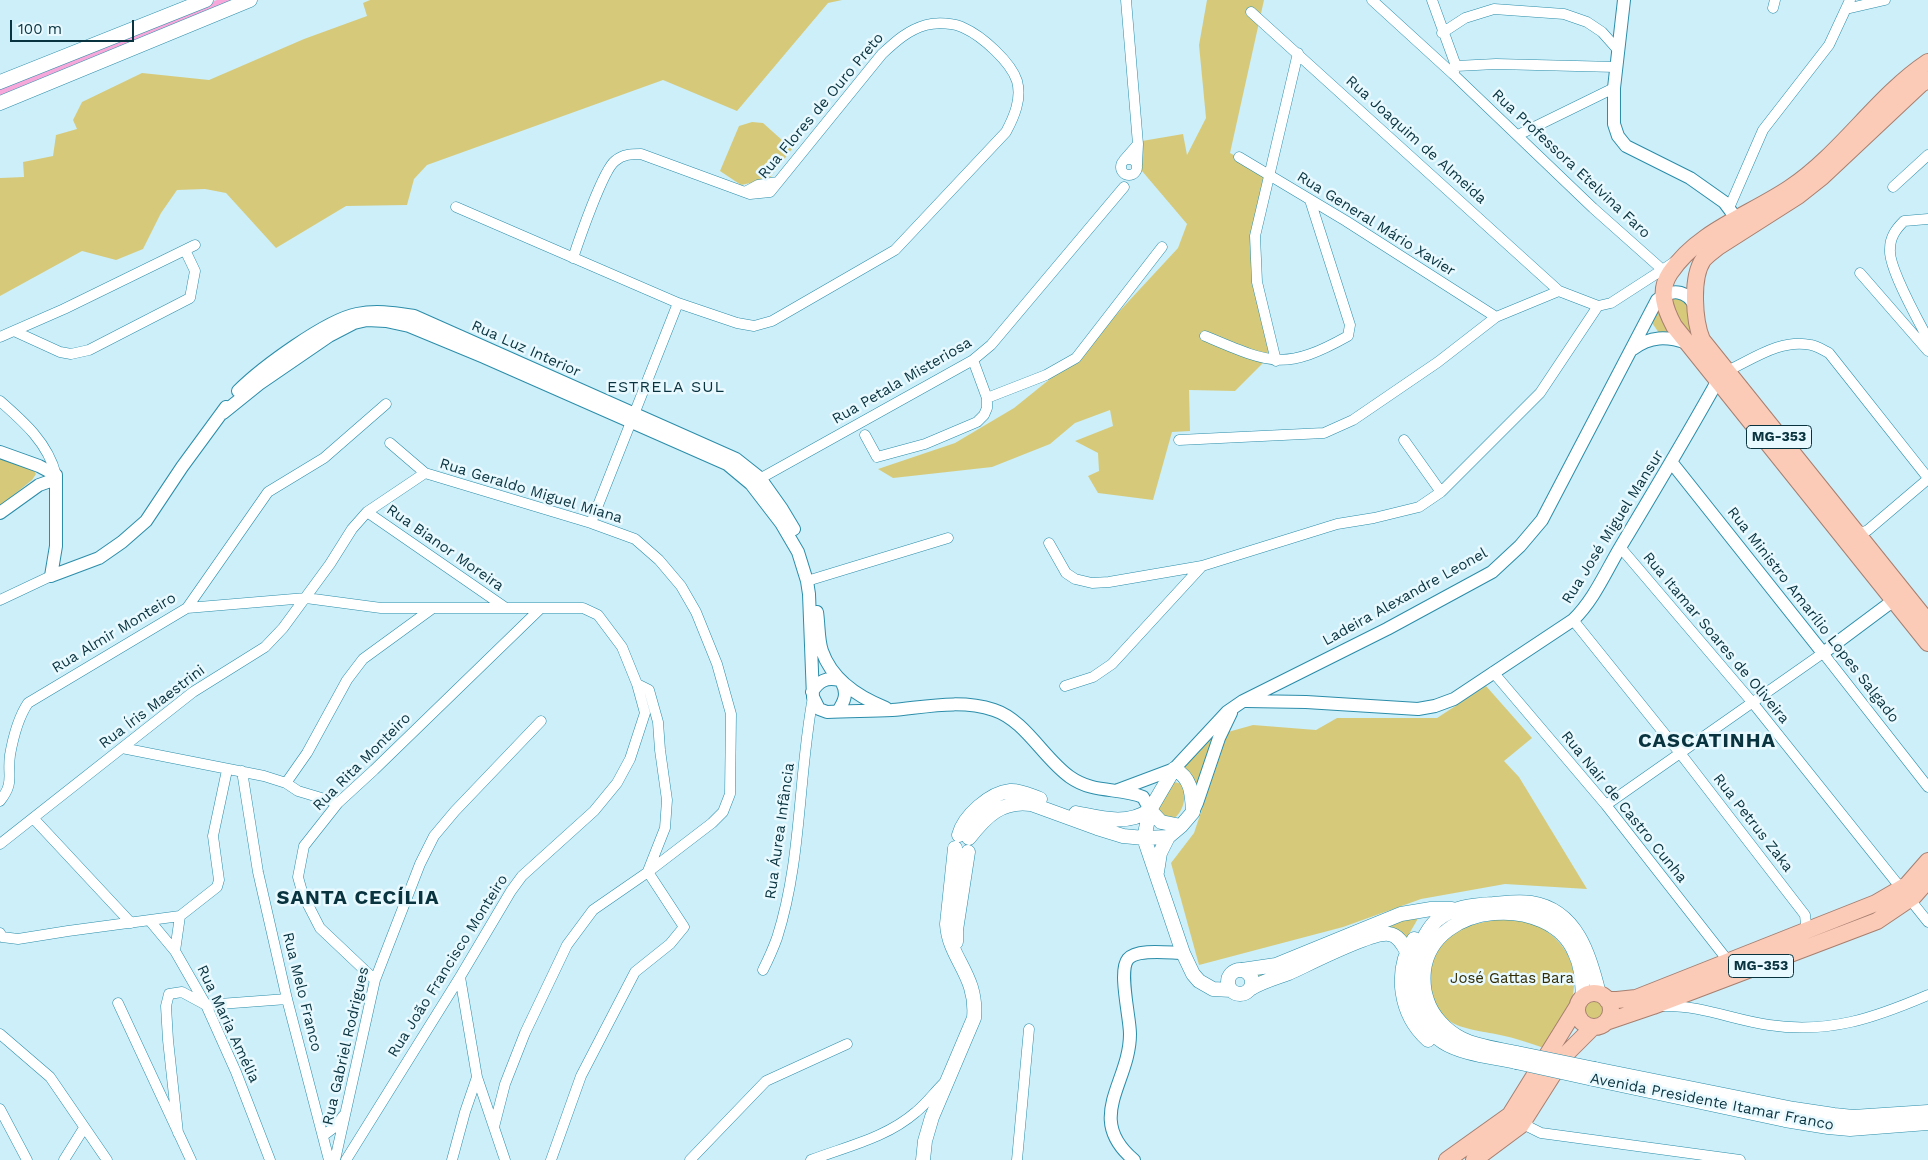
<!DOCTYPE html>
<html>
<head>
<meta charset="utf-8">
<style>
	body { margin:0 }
	#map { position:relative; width:1928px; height:1160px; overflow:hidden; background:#cdeffa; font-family:"Work Sans",sans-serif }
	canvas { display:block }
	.scale { position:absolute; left:10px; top:20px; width:124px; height:22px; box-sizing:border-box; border:2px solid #09333f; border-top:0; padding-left:6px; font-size:15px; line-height:18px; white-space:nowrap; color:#09333f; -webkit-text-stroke:4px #e8f9ff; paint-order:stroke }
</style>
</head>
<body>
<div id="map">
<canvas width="1928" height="1160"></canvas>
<div class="scale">100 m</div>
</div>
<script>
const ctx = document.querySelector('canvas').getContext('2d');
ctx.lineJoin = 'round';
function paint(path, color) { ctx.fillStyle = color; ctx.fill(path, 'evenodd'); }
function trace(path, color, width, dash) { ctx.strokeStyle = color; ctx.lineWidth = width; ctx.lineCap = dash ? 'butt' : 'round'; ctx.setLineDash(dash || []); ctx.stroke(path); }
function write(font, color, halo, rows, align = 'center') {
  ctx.font = font + ' "Work Sans",sans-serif'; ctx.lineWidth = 5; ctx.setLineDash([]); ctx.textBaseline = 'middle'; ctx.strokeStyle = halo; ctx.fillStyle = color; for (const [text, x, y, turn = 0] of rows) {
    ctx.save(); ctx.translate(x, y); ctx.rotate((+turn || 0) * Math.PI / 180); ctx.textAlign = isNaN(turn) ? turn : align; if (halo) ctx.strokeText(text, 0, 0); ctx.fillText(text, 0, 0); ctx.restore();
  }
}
const green = new Path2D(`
	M 370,0 L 842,0 L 828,3 L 737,111 L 663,80 L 427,165 L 414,179 L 407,205 L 346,206 L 276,248 L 226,193 L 205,189 L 177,190 L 161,213 L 143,249 L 116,260 L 82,251 L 0,296 L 0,178 L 24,177 L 23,162 L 53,156 L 56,135 L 77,129 L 73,120 L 82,102 L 142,73 L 209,80 L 304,39 L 367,16 L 363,3 Z
	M 1207,0 L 1264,0 L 1230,153 L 1270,175 L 1261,208 L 1257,282 L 1274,352 L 1235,391 L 1189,390 L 1190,431 L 1172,432 L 1153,500 L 1098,493 L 1088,476 L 1099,471 L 1098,453 L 1075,441 L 1113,426 L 1110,410 L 1075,423 L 1050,444 L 992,467 L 893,478 L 878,469 L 955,443 L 1014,408 L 1076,358 L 1178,248 L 1187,224 L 1142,171 L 1142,141 L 1183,134 L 1187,155 L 1206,118 L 1199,45 Z
	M 752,122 L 763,123 L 792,149 L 769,179 L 741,185 L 720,171 L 739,126 Z
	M 1669,298 L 1678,298 L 1688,303 L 1696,339 L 1673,316 Z
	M 1657,308 L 1661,316 L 1674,333 L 1659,333 L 1650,320 Z
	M 0,456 L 34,471 L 36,474 L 32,480 L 0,506 Z
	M 1486,686 L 1532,738 L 1504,761 L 1519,777 L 1587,889 L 1505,884 L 1421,899 L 1343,927 L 1199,965 L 1171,863 L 1194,833 L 1228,732 L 1253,725 L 1316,730 L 1337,718 L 1437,718 Z
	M 1218,728 L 1199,788 L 1181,770 L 1200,751 Z
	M 1175,782 L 1184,785 C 1186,798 1184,812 1172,820 L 1158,813 L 1159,808 L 1172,784 Z
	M 1420,915 L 1405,941 L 1392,931 L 1258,979 L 1258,973 L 1401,916 Z
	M 1494,920 C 1504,920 1516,919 1525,921 C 1557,931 1580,959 1573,994 C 1570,1013 1554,1031 1544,1048 C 1529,1043 1515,1038 1500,1035 C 1482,1031 1460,1030 1445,1018 C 1422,1000 1425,958 1445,939 C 1457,926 1478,924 1494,920 Z
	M1581 1011a12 12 0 1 1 24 0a12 12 0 1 1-24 0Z`);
const canal = new Path2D(`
	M 0,92 L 229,0`);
const minor = new Path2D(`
	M 1126,0 L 1138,144
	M 1372,0 L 1453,74
	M 1432,0 L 1456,66 L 1453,74 L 1593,208 L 1665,272
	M 1773,8 L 1775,0
	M 1846,9 L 1885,0
	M 1251,12 L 1559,291
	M 1442,33 L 1465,18 L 1494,9 L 1564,14 L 1587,22 L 1602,32 L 1618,50
	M 1456,66 L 1496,64 L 1616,67
	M 1518,135 L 1614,88
	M 1239,157 L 1346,221 L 1496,317
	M1121 167a8 8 0 1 1 16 0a8 8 0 1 1-16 0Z
	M 1124,160 L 1138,144 L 1137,165
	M 1893,187 L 1928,155
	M 745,192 L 758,185 L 778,182
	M 456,207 L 678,303 L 737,323 L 754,326 L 772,321 L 895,250 L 1006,132 C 1014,117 1022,99 1017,81 C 1011,62 982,36 964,28 C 955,23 937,22 926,25 C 908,30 896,41 882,54 L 770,192 L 750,194 L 641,154 C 632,154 623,154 615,161 C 603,170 579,240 573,258
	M 1729,208 L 1763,130 L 1829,45 L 1850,0
	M 1928,219 L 1904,221 C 1896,229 1890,237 1890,249 C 1888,267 1918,320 1928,339
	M 1860,273 L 1928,351
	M 14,331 L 60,352 L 71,354 L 89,350 L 190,298 L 195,271 L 185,250
	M 1205,336 C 1269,363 1284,372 1348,336 L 1350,325 L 1310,200
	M 0,337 L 64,309 L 195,245
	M 973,360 L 987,398 L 1046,375 L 1076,358 L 1162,247
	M 1276,361 L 1257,282 L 1255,236 L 1298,53
	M 1727,371 C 1753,359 1782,338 1811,345 C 1817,346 1823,350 1829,353 L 1928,478
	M 0,401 C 24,422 48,443 56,475
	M 865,435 L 877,457 L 925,444 L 977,422 L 984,415 L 987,408 L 987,398
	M 1179,440 L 1324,433 L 1353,420 L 1438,362 L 1496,317 L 1559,291 L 1598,306 L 1611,303 L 1676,261
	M 1404,440 L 1441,492
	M 390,443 L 425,473 L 591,523 L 635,539 L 659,560 L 681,586 L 696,612 L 717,664 L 731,714 L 730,794 L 723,812 L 712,823 L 648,872 L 593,910 L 567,945 L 525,1033 L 505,1084 L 494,1127
	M 754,482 L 973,360 L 991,345 L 1124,187
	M 367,512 L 506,608
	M 591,523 L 678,303
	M 1855,531 L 1864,532 L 1868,530 L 1928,479
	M 1049,543 L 1066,573 L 1075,579 L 1092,583 L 1109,582 L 1202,566 L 1337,524 L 1374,518 L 1419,507 L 1441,492 L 1540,393 L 1598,306
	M 1620,547 L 1752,702 L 1928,922
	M 807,581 L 948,538
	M 0,600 L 51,576
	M 187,608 L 306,598 L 381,608 L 583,608 L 598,615 L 622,647 L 637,684 L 645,713 L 630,759 L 617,783 L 594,811 L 522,876 L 511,891 L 460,977 L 346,1160
	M 1573,620 L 1680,753 L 1805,915 L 1806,925 L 1804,931
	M 1493,672 L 1606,805 L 1729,962
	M 637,684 L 649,690 L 658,722 L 660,750 L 667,800 L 665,828 L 648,871
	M 1065,686 L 1093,677 L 1112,664 L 1202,566
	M 122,748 L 264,776 L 286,783 L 298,791 L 338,803
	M 242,771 L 258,872 L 287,999 L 329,1160
	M 286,783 L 307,753 L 347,680 L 363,659 L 433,608
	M 0,801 C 15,782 7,776 10,755 C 13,738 18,718 28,703 L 187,608 L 268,492 L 324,458 L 386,404
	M 1606,805 L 1823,653 L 1928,787
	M 34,819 L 131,923
	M 0,844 L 193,692 L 265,647 L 283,628 L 330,564 L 352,529 L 367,512 L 425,473
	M 150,921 L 175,951 L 206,1005 L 236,1072 L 270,1160
	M 0,933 L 2,937 L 18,939 L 68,931 L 180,916
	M 175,951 L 180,916 L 217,887 L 219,880 L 213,836 L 227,770
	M 763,970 C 768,960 773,949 777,938 C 802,860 798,777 813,697
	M 460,977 L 477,1077 L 505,1160
	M 375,980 L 320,928 L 303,895 L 298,877 L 304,846 L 338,803 L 374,770 L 540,609
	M 118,1003 L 191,1160
	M 1664,1006 C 1700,1005 1734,1020 1769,1025 C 1829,1034 1874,1018 1928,995
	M 0,1034 L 50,1077 L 107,1160
	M 0,1109 L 27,1160
	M 1525,1119 L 1529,1127 L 1541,1133 L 1740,1160
	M 178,1133 L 168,1040 L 166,1006 L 169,994 L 182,992 L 206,1005 L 287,999
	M 324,1135 L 336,1126 L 343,1116
	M 64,1160 L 84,1128
	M 335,1160 L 375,980 L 420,864 L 434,836 L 455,811 L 541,721
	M 452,1160 L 465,1112 L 477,1077
	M 551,1160 L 581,1076 L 635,972 L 670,944 L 684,927 L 648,872
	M 690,1160 L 766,1081 L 847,1044
	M 811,1160 C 848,1146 886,1138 916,1112 C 926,1104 934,1093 943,1084
	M 1017,1160 L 1029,1029`);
const tertiary = new Path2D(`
	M 1624,0 L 1614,88 L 1614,124 L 1618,136 L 1626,146 L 1690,178 L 1724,202 L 1736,218
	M 1633,349 C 1650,336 1667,336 1687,343
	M 238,391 C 261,368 326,320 357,314 C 377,310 394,313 414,316 L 736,459 L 760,478 L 782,509 L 794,529
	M 223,413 L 259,384 L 329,336 L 354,323 L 367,320 L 386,321 L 409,326 L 484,357 L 727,464 L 751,484 L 781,523 L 798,552 L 807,581 L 809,594 L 813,697 L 819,709 L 827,712 C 849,711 870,711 892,710 C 926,707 960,699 994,710 C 1025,720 1044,759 1070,777 C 1094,794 1118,787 1143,797 L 1150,810
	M 0,452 L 39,466 L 56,475 L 56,546 L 51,576
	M 1672,463 L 1823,653 L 1894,600 L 1898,592
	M 0,513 L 39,485 L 56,479
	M 51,576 L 99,558 L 122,542 L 146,521 L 182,467 L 226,407
	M 817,612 C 819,625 818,639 822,651 C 832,680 858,697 886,708
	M 812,692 C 819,681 826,677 839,680
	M 1246,701 L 1306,702 L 1418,709 L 1435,706 L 1454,699 L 1573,620 C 1594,600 1606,571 1621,546 C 1654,491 1687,436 1718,380
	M 838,711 C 844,702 848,694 842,683
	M 1118,790 L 1174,769 L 1227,712 L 1243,701 L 1387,629 L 1492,572 L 1520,546 L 1542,520 L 1657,300 C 1671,289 1686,289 1695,306
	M 1193,812 L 1197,803 L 1219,738 L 1231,713
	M 1134,1160 C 1084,1118 1130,1083 1130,1034 C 1130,1017 1118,971 1128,959 C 1137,948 1170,953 1183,953`);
const secondary = new Path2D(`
	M 0,82 L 206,0
	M 0,103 L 250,0
	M 1150,810 L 1161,822 L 1181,826
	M 1076,813 C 1101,818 1127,826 1150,810
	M 959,835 C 964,816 990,793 1010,791 C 1020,790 1031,796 1040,799
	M 969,838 C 986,816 1002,800 1031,804 L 1097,828 L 1123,836 L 1144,838 L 1168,837 L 1181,826 L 1193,812 C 1192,794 1192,778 1174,769 L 1150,810 L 1144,838 L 1183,953 L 1193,974 L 1199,981 L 1213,989 L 1231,990
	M 1157,872 L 1160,853 L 1168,837
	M 1414,939 C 1393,972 1400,1015 1428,1040
	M 956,942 L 956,930 L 968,852
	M 1242,970 L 1276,965 L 1401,914 L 1431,909 L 1452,909
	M1228 982a12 12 0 1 1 24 0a12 12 0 1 1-24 0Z
	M 1250,989 C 1263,981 1276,978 1289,973 C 1309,964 1372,931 1389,934 C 1398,935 1403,944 1407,952
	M 1517,1053 C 1499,1049 1478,1047 1462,1039 C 1446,1031 1432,1016 1427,1000 C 1423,989 1423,980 1424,970 C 1433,901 1550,893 1575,953 C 1582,967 1582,982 1583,998
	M 1516,1062 C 1494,1057 1461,1054 1443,1042 C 1408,1019 1406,973 1423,939 C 1427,933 1430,926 1436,921 C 1451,907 1474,905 1493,904 C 1505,903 1519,901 1531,903 C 1577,910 1590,956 1599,994
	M 1595,1069 L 1794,1109 L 1834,1115 L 1853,1117 L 1928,1112
	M 1593,1079 L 1785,1120 L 1828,1127 L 1850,1129 L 1928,1123
	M 923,1160 L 925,1141 L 932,1117 L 974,1018 C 978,975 949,959 947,924 L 955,848`);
const primary = new Path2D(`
	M 1928,62 C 1877,96 1842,153 1790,188 C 1750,215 1698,231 1670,273 C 1658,291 1665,309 1674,326 L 1928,643
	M 1928,80 L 1921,84 L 1822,177 L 1798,196 L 1718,247 C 1713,251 1707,255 1703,260 C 1691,278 1694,321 1702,340 L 1928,622
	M1577 1010a17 17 0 1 1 34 0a17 17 0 1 1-34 0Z
	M 1607,1000 L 1617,1000 L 1636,998 L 1876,903 L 1907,885 L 1928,861
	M 1606,1022 L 1653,1006 L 1877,921 L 1914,896 L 1928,880
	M 1447,1160 L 1510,1115 L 1577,1007
	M 1474,1160 L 1521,1125 L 1566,1054 L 1593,1027`);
const secondaryBridge = new Path2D(`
	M 1517,1053 L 1595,1069
	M 1516,1062 L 1593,1079`);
const shields = [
	[1779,437,65],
	[1761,966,65]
];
const shieldNames = [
	["MG-353",1779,437],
	["MG-353",1761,966]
];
const streetNames = [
	["Rua Flores de Ouro Preto",821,106,-50],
	["Rua Joaquim de Almeida",1416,140,42],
	["Rua Professora Etelvina Faro",1571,164,43],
	["Rua General Mário Xavier",1376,224,32],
	["Rua Luz Interior",526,349,24],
	["Rua Petala Misteriosa",902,381,-30],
	["Rua Geraldo Miguel Miana",531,491,17],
	["Rua José Miguel Mansur",1613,527,-58],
	["Rua Bianor Moreira",445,548,35],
	["Ladeira Alexandre Leonel",1405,597,-29],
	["Rua Ministro Amarílio Lopes Salgado",1813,615,52],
	["Rua Almir Monteiro",114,633,-31],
	["Rua Itamar Soares de Oliveira",1716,638,50],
	["Rua Íris Maestrini",152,707,-37],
	["Rua Rita Monteiro",362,762,-45],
	["Rua Nair de Castro Cunha",1624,807,51],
	["Rua Petrus Zaka",1753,823,52],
	["Rua Áurea Infância",780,831,-82],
	["Rua João Francisco Monteiro",448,966,-58],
	["Rua Melo Franco",302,992,76],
	["Rua Maria Amélia",228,1024,65],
	["Rua Gabriel Rodrigues",346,1046,-77],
	["Avenida Presidente Itamar Franco",1712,1102,11]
];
const parkNames = [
	["José Gattas Bara",1512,979]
];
const neighbourhoodNames = [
	["ESTRELA SUL",666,387]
];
const districtNames = [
	["CASCATINHA",1707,741],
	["SANTA CECÍLIA",358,898]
];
paint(green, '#d6ca7a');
trace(canal, '#f7a7da', 9);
trace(minor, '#2b8da9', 11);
trace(tertiary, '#2b8da9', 14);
trace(secondary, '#2b8da9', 15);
trace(primary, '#a67f6f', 18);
trace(minor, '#fff', 10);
trace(tertiary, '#fff', 12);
trace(secondary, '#fff', 14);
trace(primary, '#fccbb8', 16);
trace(secondaryBridge, '#2b8da9', 15, []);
trace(secondaryBridge, '#fff', 14);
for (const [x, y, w] of shields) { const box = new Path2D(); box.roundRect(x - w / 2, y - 11.5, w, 23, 4); ctx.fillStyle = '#e8f9ff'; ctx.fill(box); trace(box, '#09333f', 1); }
write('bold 14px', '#09333f', null, shieldNames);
write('15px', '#09333f', '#e8f9ff', streetNames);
write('15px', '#322c03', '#e8f9ff', parkNames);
ctx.letterSpacing = '1px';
write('16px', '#09333f', '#e8f9ff', neighbourhoodNames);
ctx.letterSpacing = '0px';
ctx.letterSpacing = '1px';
write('bold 20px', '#09333f', '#e8f9ff', districtNames);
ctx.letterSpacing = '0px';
</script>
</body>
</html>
